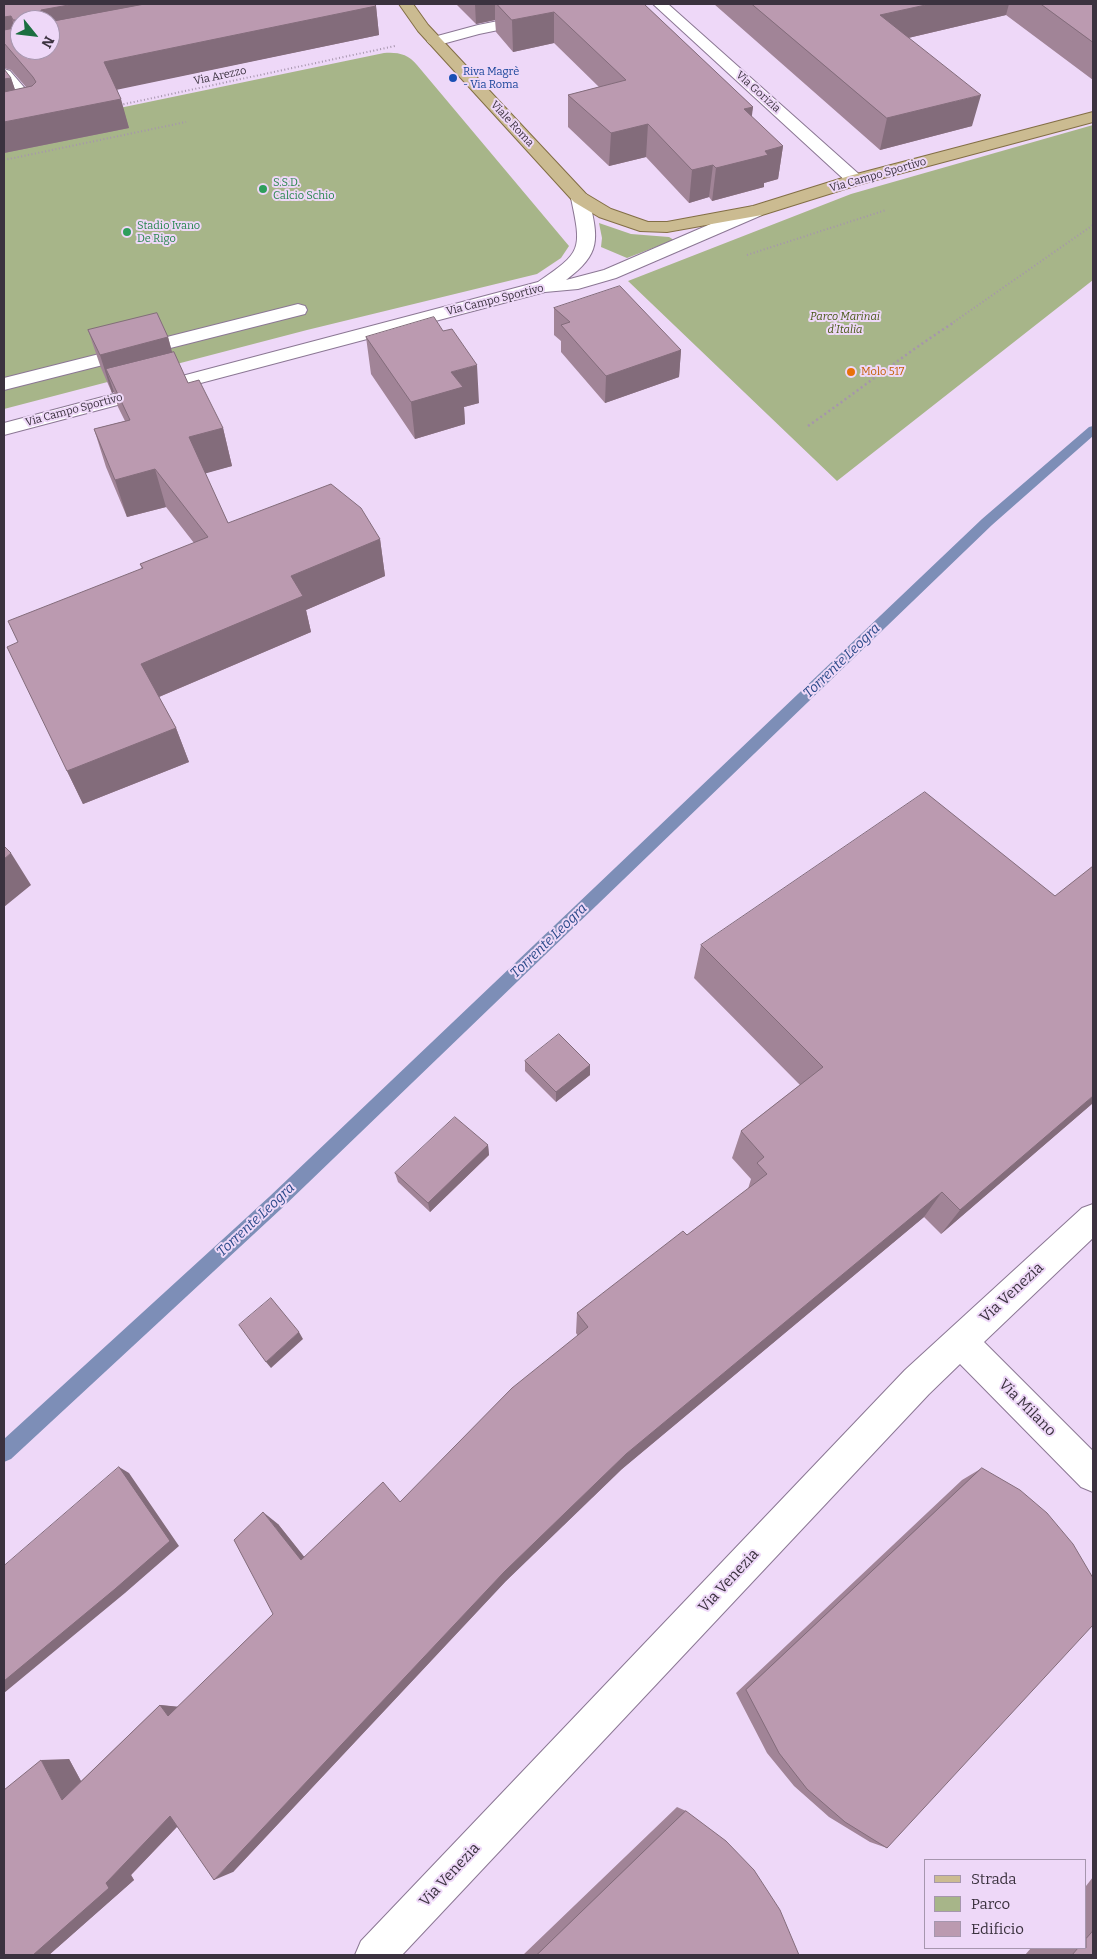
<!DOCTYPE html>
<html>
<head>
<meta charset="utf-8">
<style>
	body { margin:0 }
	#map { position:relative; width:1097px; height:1959px; overflow:hidden; background:#eed8f8; font-family:Bitter,serif }
	canvas { display:block }
	.frame { position:absolute; inset:0; border:5px solid #3b323f; pointer-events:none }
	.legend { position:absolute; left:924px; top:1859px; width:162px; height:90px; box-sizing:border-box; background:#eed8f8; border:1px solid #a696ae; margin:0; padding:6px 9px; list-style:none; font-size:15px; color:#3b323f }
	.legend li { display:flex; align-items:center; gap:10px; height:25px }
	.legend b { width:25px; border:1px solid #a696ae }
	.north { position:absolute; left:10px; top:10px; width:50px; height:50px; box-sizing:border-box; background:#eed8f8; border:1px solid #a696ae; border-radius:50%; rotate:119deg; font-size:14px; font-weight:700; line-height:20px; text-align:center; color:#3b323f }
	.north::after { content:''; display:block; margin:auto; width:18px; height:22px; background:#1b6f40; clip-path:polygon(50% 0,100% 100%,50% 72%,0 100%) }
</style>
</head>
<body>
<div id="map">
<canvas width="1097" height="1959"></canvas>
<div class="frame"></div>
<ul class="legend">
<li><b style="height:6px;background:#cbbb91"></b>Strada</li>
<li><b style="height:14px;background:#a7b589"></b>Parco</li>
<li><b style="height:14px;background:#bb9ab0"></b>Edificio</li>
</ul>
<div class="north">N</div>
</div>
<script>
const ctx = document.querySelector('canvas').getContext('2d');
ctx.lineJoin = 'round';
function paint(path, color) { ctx.fillStyle = color; ctx.fill(path, 'evenodd'); }
function trace(path, color, width, dash) { ctx.strokeStyle = color; ctx.lineWidth = width; ctx.lineCap = dash ? 'butt' : 'round'; ctx.setLineDash(dash || []); ctx.stroke(path); }
function write(font, color, halo, rows, align = 'center') {
  ctx.font = font + ' Bitter,serif'; ctx.lineWidth = 4; ctx.setLineDash([]); ctx.textBaseline = 'middle'; ctx.strokeStyle = halo; ctx.fillStyle = color; for (const [text, x, y, turn = 0] of rows) {
    ctx.save(); ctx.translate(x, y); ctx.rotate((+turn || 0) * Math.PI / 180); ctx.textAlign = isNaN(turn) ? turn : align; if (halo) ctx.strokeText(text, 0, 0); ctx.fillText(text, 0, 0); ctx.restore();
  }
}
const green = new Path2D(`
	M 384,53 C 398,52 408,54 417,65 L 569,246 L 561,258 L 537,274 L 307,330 L 4,409 L 4,132 Z
	M 1093,125 L 1093,280 L 837,481 L 628,281 L 851,194 Z
	M 599,223 L 631,234 L 669,237 L 674,240 L 627,258 L 601,247 L 602,238 Z`);
const stream = new Path2D(`
	M 1093,426 L 1093,436 L 992,525 L 281,1209 L 11,1459 L 4,1462 L 4,1439 L 269,1197 L 982,519 L 1089,427 Z`);
const pathFar1 = new Path2D(`
	M 120,105 L 395,46
	M 4,160 L 186,122
	M 747,255 L 886,210
	M 951,324 L 1093,225`);
const path = new Path2D(`
	M 808,426 C 857,392 903,355 953,323`);
const minor = new Path2D(`
	M 584,4 L 612,4 L 610,7 L 605,8 L 479,34 L 435,46 L 430,44 L 427,41 L 430,38 L 478,25 Z
	M 653,4 L 668,4 L 861,176 L 864,180 L 861,184 L 855,185 L 849,184 Z
	M 4,69 L 10,71 L 41,107 L 43,110 L 41,113 L 4,122 L 4,112 L 24,108 L 4,84 Z
	M 580,193 L 586,194 L 589,198 C 598,239 602,253 566,280 L 604,270 L 750,207 L 756,206 L 762,207 L 765,211 L 762,215 L 616,278 L 578,289 L 545,292 L 4,435 L 4,423 L 538,282 C 582,252 582,250 571,198 L 574,194 Z
	M 298,304 L 305,306 L 307,310 L 305,314 L 4,390 L 4,378 Z
	M 1093,1204 L 1093,1238 L 984,1342 L 1093,1451 L 1093,1492 L 1081,1487 L 960,1364 L 929,1394 L 402,1955 L 355,1955 L 361,1941 L 905,1370 L 1082,1208 Z`);
const major = new Path2D(`
	M 399,4 L 413,4 L 428,25 L 586,194 L 611,209 L 648,222 L 667,222 L 753,206 L 849,176 L 1093,112 L 1093,122 L 861,184 L 762,215 L 667,232 L 640,231 L 599,217 L 574,202 L 418,31 Z`);
const wall = new Path2D(`
	M 4,4 L 376,6 L 379,35 L 117,89 L 129,128 L 4,153 L 4,69 L 11,78 L 15,90 L 26,87 L 11,70 L 4,68 ZM 20,20 L 50,20 L 20,50 Z
	M 456,4 L 644,4 L 753,107 L 751,116 L 783,146 L 778,179 L 764,183 L 764,187 L 712,201 L 709,197 L 689,203 L 646,157 L 609,166 L 568,127 L 568,95 L 599,87 L 554,43 L 513,52 L 496,32 L 495,20 L 476,24 Z
	M 714,4 L 1093,4 L 1093,80 L 1006,15 L 908,38 L 972,126 L 880,150 Z
	M 554,308 L 681,350 L 679,377 L 605,403 L 561,352 L 561,341 L 554,335 Z
	M 88,330 L 168,337 L 172,352 L 188,383 L 223,428 L 232,466 L 205,473 L 228,523 L 380,539 L 385,576 L 306,610 L 311,632 L 159,697 L 176,728 L 189,762 L 83,804 L 67,771 L 18,642 L 142,569 L 140,564 L 194,543 L 166,507 L 127,517 L 106,467 L 94,429 L 125,421 L 118,407 L 114,392 L 112,393 L 101,368 Z
	M 366,337 L 479,403 L 464,407 L 465,424 L 415,439 L 371,374 Z
	M 701,945 L 1093,1103 L 941,1234 L 924,1217 L 622,1469 L 506,1581 L 233,1872 L 177,1827 L 131,1875 L 134,1880 L 49,1955 L 4,1955 L 69,1759 L 81,1781 L 160,1705 L 178,1707 L 273,1614 L 278,1524 L 304,1557 L 400,1502 L 578,1336 L 576,1333 L 577,1313 L 687,1235 L 748,1189 L 751,1179 L 732,1158 L 741,1131 L 800,1085 L 694,978 Z
	M 525,1061 L 590,1065 L 590,1075 L 556,1102 L 525,1071 Z
	M 488,1145 L 489,1155 L 430,1212 L 398,1182 L 395,1173 Z
	M 982,1468 L 887,1848 L 870,1842 L 829,1817 L 794,1786 L 767,1753 L 736,1693 L 962,1480 Z
	M 677,1807 L 686,1811 L 799,1955 L 523,1955 Z
	M 1093,1877 L 1093,1955 L 1025,1955 L 1031,1948 L 1086,1948 L 1086,1886 Z`);
const shadedWall = new Path2D(`
	M 74,4 L 235,4 L 50,38 L 50,20 L 40,20 L 41,10 Z
	M 475,4 L 495,4 L 495,20 L 476,24 Z
	M 930,4 L 1009,4 L 1006,15 L 874,46 L 880,15 Z
	M 376,6 L 379,35 L 111,91 L 104,62 Z
	M 554,12 L 554,43 L 513,52 L 512,20 Z
	M 11,16 L 20,44 L 4,43 L 4,17 Z
	M 11,78 L 21,107 L 4,111 L 4,79 Z
	M 981,95 L 972,126 L 880,150 L 887,118 Z
	M 121,99 L 129,128 L 4,153 L 4,122 Z
	M 753,107 L 749,139 L 744,109 Z
	M 648,124 L 646,157 L 609,166 L 611,133 Z
	M 783,146 L 778,179 L 764,183 L 764,187 L 712,201 L 716,168 L 765,151 Z
	M 713,165 L 709,197 L 689,203 L 692,170 Z
	M 168,337 L 178,375 L 106,369 L 114,392 L 112,393 L 100,355 Z
	M 681,350 L 679,377 L 605,403 L 606,376 Z
	M 477,365 L 479,403 L 464,407 L 465,424 L 415,439 L 411,402 L 451,372 Z
	M 223,428 L 232,466 L 200,475 L 189,437 Z
	M 155,469 L 166,507 L 127,517 L 115,480 Z
	M 380,539 L 385,576 L 306,610 L 311,632 L 154,699 L 141,664 L 291,576 Z
	M 176,728 L 189,762 L 83,804 L 67,771 Z
	M 11,853 L 31,885 L 4,907 L 4,859 Z
	M 590,1065 L 590,1075 L 556,1102 L 556,1092 Z
	M 1093,1096 L 1093,1103 L 941,1234 L 960,1210 Z
	M 488,1145 L 489,1155 L 430,1212 L 428,1203 Z
	M 942,1192 L 924,1217 L 622,1469 L 506,1581 L 233,1872 L 214,1880 L 504,1572 L 626,1454 Z
	M 299,1332 L 303,1339 L 271,1368 L 266,1362 Z
	M 119,1467 L 129,1473 L 179,1546 L 125,1593 L 4,1693 L 4,1681 Z
	M 263,1512 L 278,1524 L 314,1569 L 301,1560 Z
	M 160,1705 L 181,1707 L 168,1716 Z
	M 69,1759 L 89,1796 L 62,1800 L 41,1760 Z
	M 191,1812 L 131,1875 L 134,1880 L 49,1955 L 33,1955 L 106,1883 L 170,1816 Z`);
const building = new Path2D(`
	M 4,4 L 74,4 L 41,10 L 40,20 L 13,20 L 11,16 L 4,17 Z
	M 145,4 L 374,4 L 376,6 L 104,62 L 121,99 L 4,122 L 4,92 L 32,86 L 36,82 L 33,77 L 4,43 L 4,30 L 20,27 L 20,50 L 50,50 L 50,22 Z
	M 497,4 L 644,4 L 753,107 L 744,109 L 783,146 L 765,151 L 768,155 L 716,168 L 713,165 L 692,170 L 648,124 L 611,133 L 568,95 L 626,80 L 554,12 L 512,20 Z
	M 752,4 L 930,4 L 880,15 L 981,95 L 887,118 Z
	M 1041,4 L 1093,4 L 1093,42 Z
	M 4,69 L 11,78 L 4,79 Z
	M 620,286 L 681,350 L 606,376 L 561,325 L 570,322 L 554,308 Z
	M 157,313 L 168,337 L 100,355 L 88,330 Z
	M 434,317 L 443,331 L 452,329 L 477,365 L 451,372 L 463,387 L 411,402 L 366,337 Z
	M 174,352 L 188,383 L 199,380 L 223,428 L 189,437 L 228,523 L 331,484 L 361,508 L 380,539 L 291,576 L 303,596 L 141,664 L 176,728 L 67,771 L 7,647 L 18,642 L 8,621 L 143,568 L 140,564 L 208,537 L 155,469 L 115,480 L 94,429 L 130,420 L 106,369 Z
	M 925,792 L 1055,896 L 1093,866 L 1093,1096 L 960,1210 L 942,1192 L 626,1454 L 504,1572 L 214,1880 L 170,1816 L 106,1883 L 109,1888 L 33,1955 L 4,1955 L 4,1790 L 41,1760 L 62,1800 L 160,1705 L 168,1716 L 273,1614 L 234,1540 L 263,1512 L 301,1560 L 383,1482 L 400,1502 L 512,1388 L 588,1327 L 577,1313 L 683,1231 L 687,1235 L 767,1174 L 757,1163 L 764,1157 L 741,1131 L 823,1067 L 701,945 Z
	M 4,846 L 11,853 L 4,859 Z
	M 559,1034 L 590,1065 L 556,1092 L 525,1061 Z
	M 455,1117 L 488,1145 L 428,1203 L 395,1173 Z
	M 271,1298 L 299,1332 L 266,1362 L 239,1325 Z
	M 119,1467 L 170,1541 L 115,1589 L 4,1681 L 4,1566 Z
	M 982,1468 L 1020,1490 L 1047,1513 L 1073,1544 L 1093,1578 L 1093,1625 L 887,1848 L 845,1822 L 807,1789 L 779,1753 L 746,1690 Z
	M 686,1811 L 726,1841 L 754,1870 L 780,1910 L 799,1955 L 537,1955 Z
	M 1093,1931 L 1093,1955 L 1072,1955 L 1078,1948 L 1086,1948 L 1086,1939 Z`);
const markers = [
	[453,78,5,"#1a4fb4"],
	[263,189,5,"#2e9e5b"],
	[127,232,5,"#2e9e5b"],
	[851,372,5,"#e8710a"]
];
const farTransitnames = [
	["Riva Magrè",463,72],
	["- Via Roma",463,85]
];
const farStreetnames = [
	["Via Arezzo",220,76,-12],
	["Via Gorizia",758,92,42],
	["Viale Roma",512,124,47],
	["Via Campo Sportivo",878,175,-16],
	["Via Campo Sportivo",495,300,-14],
	["Via Campo Sportivo",74,410,-15]
];
const farLeisurenames = [
	["S.S.D.",273,183],
	["Calcio Schio",273,196],
	["Stadio Ivano",137,226],
	["De Rigo",137,239]
];
const farParknames = [
	["Parco Marinai",845,317],
	["d'Italia",845,330]
];
const farFoodnames = [
	["Molo 517",861,372]
];
const waterNames = [
	["Torrente Leogra",842,661,-44],
	["Torrente Leogra",549,941,-44],
	["Torrente Leogra",256,1220,-43]
];
const nearStreetnames = [
	["Via Venezia",1012,1293,-43],
	["Via Milano",1027,1408,45],
	["Via Venezia",729,1581,-47],
	["Via Venezia",450,1875,-47]
];
paint(green, '#a7b589');
paint(stream, '#7d8eb7');
trace(minor, '#8b7794', 2);
trace(major, '#826e45', 2);
trace(pathFar1, '#a695ad', 2, [1, 2.5]);
trace(path, '#a695ad', 2.5, [2, 3]);
paint(minor, '#fff');
paint(major, '#cbbb91');
paint(wall, '#a18497');
paint(shadedWall, '#836c7b');
paint(building, '#bb9ab0');
trace(building, '#836c7b', 1);
for (const [x, y, r, color] of markers) { const dot = new Path2D(); dot.arc(x, y, r, 0, 2 * Math.PI); ctx.fillStyle = color; ctx.fill(dot); trace(dot, '#eed8f8', 2); }
write('11px', '#164399', '#eed8f8', farTransitnames, 'left');
write('11px', '#3b323f', '#eed8f8', farStreetnames);
write('11px', '#27864d', '#eed8f8', farLeisurenames, 'left');
write('italic 11px', '#485816', '#eed8f8', farParknames);
write('11px', '#c56008', '#eed8f8', farFoodnames, 'left');
write('italic 14px', '#294888', '#eed8f8', waterNames);
write('15px', '#3b323f', '#eed8f8', nearStreetnames);
</script>
</body>
</html>
